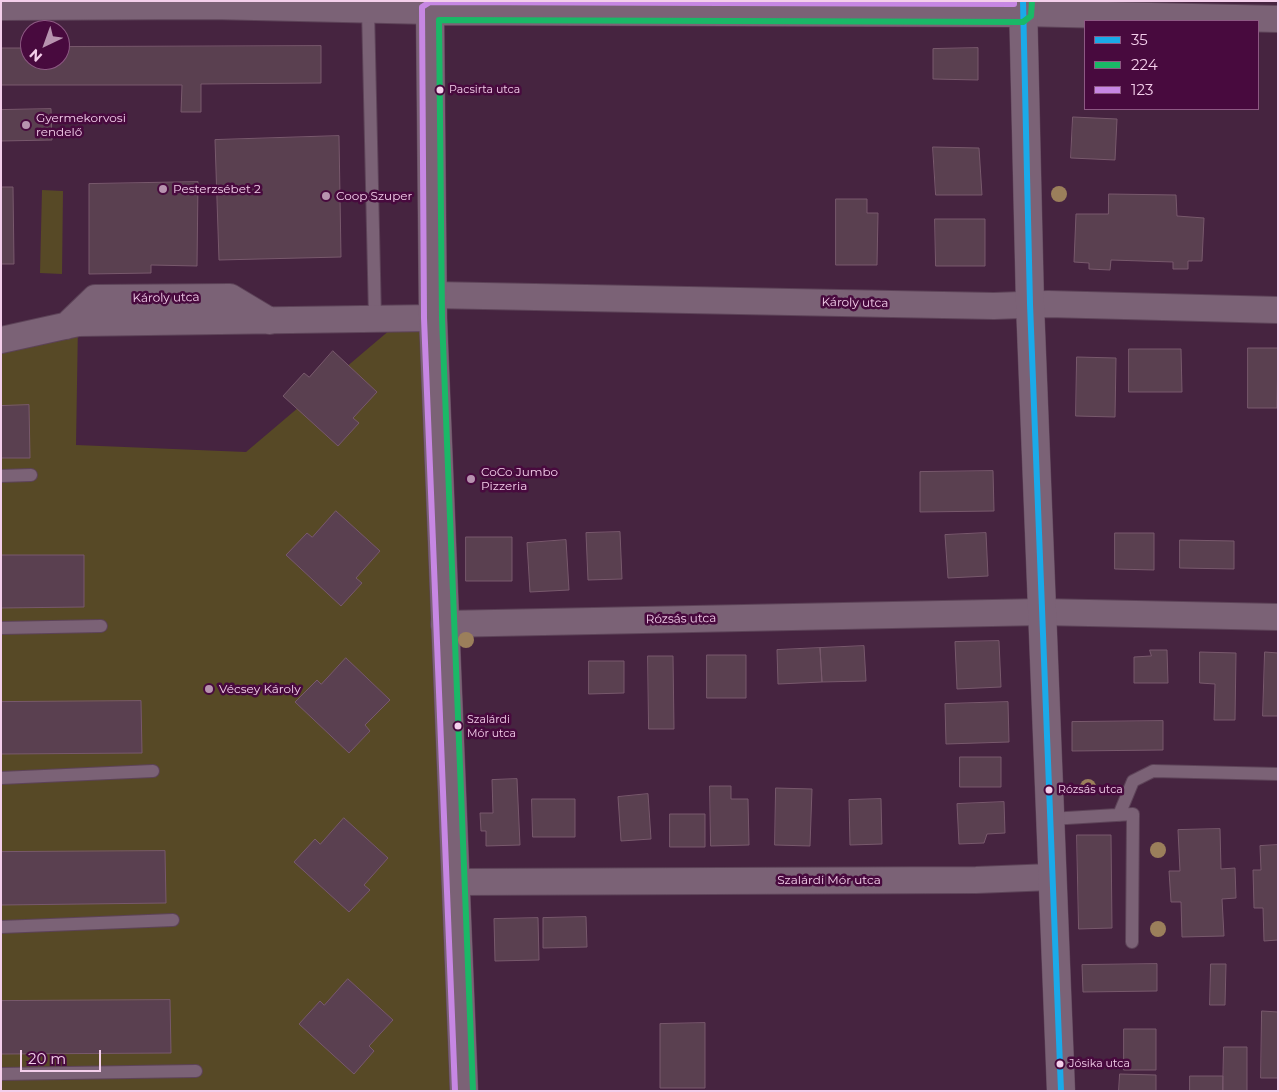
<!DOCTYPE html>
<html>
<head>
<meta charset="utf-8">
<style>
	body { margin:0 }
	#map { position:relative; width:1279px; height:1092px; overflow:hidden; background:#462440; font-family:Montserrat,sans-serif }
	canvas { display:block }
	.frame { position:absolute; inset:0; border:2px solid #f4cfeb; pointer-events:none }
	.legend { position:absolute; left:1084px; top:20px; width:175px; height:90px; box-sizing:border-box; background:#480a3e; border:1px solid #8d5983; margin:0; padding:6px 9px; list-style:none; font-size:15px; color:#f4cfeb }
	.legend li { display:flex; align-items:center; gap:10px; height:25px }
	.legend b { width:25px; border:1px solid #8d5983 }
	.north { position:absolute; left:20px; top:20px; width:50px; height:50px; box-sizing:border-box; background:#480a3e; border:1px solid #8d5983; border-radius:50%; rotate:222deg; font-size:14px; font-weight:700; line-height:20px; text-align:center; color:#f4cfeb }
	.north::after { content:''; display:block; margin:auto; width:18px; height:22px; background:#b793af; clip-path:polygon(50% 0,100% 100%,50% 72%,0 100%) }
	.scale { position:absolute; left:20px; top:1050px; width:81px; height:22px; box-sizing:border-box; border:2px solid #f4cfeb; border-top:0; padding-left:6px; font-size:15px; line-height:18px; white-space:nowrap; color:#f4cfeb; -webkit-text-stroke:4px #480a3e; paint-order:stroke }
</style>
</head>
<body>
<div id="map">
<canvas width="1279" height="1092"></canvas>
<div class="frame"></div>
<ul class="legend">
<li><b style="height:6px;background:#1aaae9"></b>35</li>
<li><b style="height:6px;background:#1ab867"></b>224</li>
<li><b style="height:6px;background:#c787e3"></b>123</li>
</ul>
<div class="north">N</div>
<div class="scale">20 m</div>
</div>
<script>
const ctx = document.querySelector('canvas').getContext('2d');
ctx.lineJoin = 'round';
function paint(path, color) { ctx.fillStyle = color; ctx.fill(path, 'evenodd'); }
function trace(path, color, width, dash) { ctx.strokeStyle = color; ctx.lineWidth = width; ctx.lineCap = dash ? 'butt' : 'round'; ctx.setLineDash(dash || []); ctx.stroke(path); }
function write(font, color, halo, rows, align = 'center') {
  ctx.font = font + ' Montserrat,sans-serif'; ctx.lineWidth = 5; ctx.setLineDash([]); ctx.textBaseline = 'middle'; ctx.strokeStyle = halo; ctx.fillStyle = color; for (const [text, x, y, turn = 0] of rows) {
    ctx.save(); ctx.translate(x, y); ctx.rotate((+turn || 0) * Math.PI / 180); ctx.textAlign = isNaN(turn) ? turn : align; if (halo) ctx.strokeText(text, 0, 0); ctx.fillText(text, 0, 0); ctx.restore();
  }
}
const green = new Path2D(`
	M 42,190 L 63,191 L 62,274 L 40,273 Z
	M 404,318 L 433,318 L 459,1091 L 1,1091 L 1,340 L 78,323 L 76,445 L 246,452 Z`);
const building = new Path2D(`
	M 321,46 L 321,83 L 201,84 L 201,112 L 181,112 L 182,85 L 1,85 L 1,48 L 30,48 L 30,60 L 60,60 L 60,47 Z
	M 978,48 L 978,80 L 933,79 L 933,49 Z
	M 51,109 L 52,140 L 1,141 L 1,110 Z
	M 1073,117 L 1117,119 L 1115,160 L 1071,158 Z
	M 339,136 L 341,257 L 219,260 L 215,140 Z
	M 933,147 L 979,148 L 982,195 L 936,195 Z
	M 198,182 L 197,266 L 151,265 L 151,273 L 89,274 L 89,184 Z
	M 1,187 L 13,187 L 14,264 L 1,264 Z
	M 1109,194 L 1176,195 L 1177,216 L 1204,218 L 1202,261 L 1188,261 L 1188,269 L 1173,269 L 1173,262 L 1111,260 L 1110,270 L 1089,269 L 1089,263 L 1074,262 L 1076,214 L 1108,214 Z
	M 836,199 L 867,199 L 867,213 L 878,213 L 877,265 L 836,265 Z
	M 935,219 L 985,219 L 985,266 L 936,266 Z
	M 1248,348 L 1278,348 L 1277,408 L 1248,408 Z
	M 1129,349 L 1181,349 L 1182,392 L 1129,392 Z
	M 333,351 L 377,392 L 353,418 L 359,423 L 338,446 L 283,396 L 304,373 L 309,377 Z
	M 1077,357 L 1116,358 L 1115,417 L 1076,416 Z
	M 29,405 L 30,458 L 1,458 L 1,406 Z
	M 993,471 L 994,511 L 920,512 L 920,472 Z
	M 336,511 L 380,551 L 356,578 L 362,583 L 341,606 L 286,555 L 307,533 L 312,537 Z
	M 620,532 L 622,579 L 588,580 L 586,533 Z
	M 986,533 L 988,576 L 948,578 L 945,535 Z
	M 1115,533 L 1154,533 L 1154,570 L 1115,569 Z
	M 466,537 L 512,537 L 512,581 L 466,581 Z
	M 566,540 L 569,590 L 530,592 L 527,543 Z
	M 1180,540 L 1234,541 L 1234,569 L 1180,568 Z
	M 1,555 L 84,555 L 84,607 L 1,608 Z
	M 999,641 L 1001,687 L 957,689 L 955,642 Z
	M 864,646 L 866,681 L 822,682 L 820,648 Z
	M 820,648 L 822,682 L 778,684 L 777,650 Z
	M 1150,650 L 1167,650 L 1168,683 L 1134,683 L 1134,657 L 1151,656 Z
	M 1200,652 L 1236,653 L 1235,720 L 1214,720 L 1215,684 L 1200,683 Z
	M 1265,652 L 1278,653 L 1278,716 L 1263,716 Z
	M 707,655 L 746,655 L 746,698 L 707,698 Z
	M 648,656 L 673,656 L 674,729 L 649,729 Z
	M 346,658 L 390,700 L 365,725 L 370,731 L 349,753 L 295,702 L 317,680 L 321,684 Z
	M 589,661 L 624,661 L 624,693 L 589,694 Z
	M 141,701 L 142,753 L 1,754 L 1,702 Z
	M 1008,702 L 1009,742 L 946,744 L 945,704 Z
	M 1163,721 L 1163,750 L 1072,751 L 1072,722 Z
	M 960,757 L 1001,757 L 1001,787 L 960,787 Z
	M 517,779 L 520,845 L 486,846 L 486,831 L 481,831 L 480,813 L 493,813 L 492,780 Z
	M 710,786 L 731,786 L 731,799 L 748,799 L 749,845 L 711,846 Z
	M 776,788 L 812,789 L 810,846 L 775,845 Z
	M 648,794 L 651,839 L 621,841 L 618,797 Z
	M 532,799 L 575,799 L 575,837 L 533,837 Z
	M 881,799 L 882,844 L 850,845 L 849,800 Z
	M 1004,802 L 1005,833 L 987,834 L 984,843 L 959,844 L 957,804 Z
	M 670,814 L 705,814 L 705,847 L 670,847 Z
	M 344,818 L 388,858 L 364,885 L 370,890 L 349,912 L 294,862 L 315,839 L 320,844 Z
	M 1220,829 L 1221,869 L 1235,868 L 1236,898 L 1222,899 L 1224,936 L 1182,937 L 1181,902 L 1171,902 L 1169,871 L 1180,871 L 1178,830 Z
	M 1077,835 L 1111,835 L 1112,928 L 1079,929 Z
	M 1278,845 L 1278,940 L 1264,941 L 1263,908 L 1254,908 L 1253,870 L 1261,870 L 1260,846 Z
	M 165,851 L 166,903 L 1,905 L 1,852 Z
	M 586,917 L 587,947 L 543,948 L 543,918 Z
	M 538,918 L 539,960 L 495,961 L 494,919 Z
	M 1157,964 L 1157,991 L 1083,992 L 1082,965 Z
	M 1211,964 L 1226,964 L 1225,1005 L 1210,1005 Z
	M 348,979 L 393,1020 L 369,1046 L 374,1051 L 354,1074 L 299,1024 L 320,1001 L 324,1005 Z
	M 170,1000 L 171,1053 L 1,1054 L 1,1001 Z
	M 1262,1011 L 1278,1012 L 1278,1078 L 1261,1078 Z
	M 705,1023 L 705,1088 L 660,1088 L 660,1024 Z
	M 1124,1029 L 1156,1029 L 1156,1070 L 1124,1070 Z
	M 1224,1047 L 1247,1047 L 1247,1091 L 1223,1091 Z
	M 1120,1074 L 1156,1075 L 1156,1091 L 1119,1091 Z
	M 1190,1076 L 1223,1076 L 1223,1091 L 1190,1091 Z`);
const service = new Path2D(`
	M 368,9 L 375,318
	M 1,476 L 31,475
	M 1,628 L 101,626
	M 1,778 L 153,771
	M 1119,815 L 1133,781 L 1153,771 L 1278,774
	M 1050,819 L 1133,814 L 1132,942
	M 1,927 L 173,920
	M 1,1074 L 196,1071`);
const minor = new Path2D(`
	M 1,7 L 211,6 L 430,11
	M 1023,13 L 1278,19
	M 433,295 L 994,306 L 1048,304 L 1278,310
	M 66,326 L 95,298 L 230,297 L 270,321
	M 1,340 L 78,323 L 433,318
	M 444,624 L 1042,612 L 1278,617
	M 456,882 L 976,880 L 1052,877`);
const tertiary = new Path2D(`
	M 1023,1 L 1030,304 L 1061,1091
	M 464,1091 L 433,318 L 430,11 L 1023,13`);
const bus1 = new Path2D(`
	M 1023,1 L 1030,304 L 1061,1091`);
const bus2 = new Path2D(`
	M 473,1091 L 442,318 L 439,20 L 1023,22 L 1031,16 L 1032,1`);
const bus3 = new Path2D(`
	M 455,1091 L 424,318 L 422,7 L 430,2 L 1014,4 L 1014,1`);
const trees = [
	[1059,194],
	[466,640],
	[1088,787],
	[1158,850],
	[1158,929]
];
const markers = [
	[440,90,4.5,"#f4cfeb"],
	[26,125,5,"#b793af"],
	[163,189,5,"#b793af"],
	[326,196,5,"#b793af"],
	[471,479,5,"#b793af"],
	[209,689,5,"#b793af"],
	[458,726,4.5,"#f4cfeb"],
	[1049,790,4.5,"#f4cfeb"],
	[1060,1064,4.5,"#f4cfeb"]
];
const busNames = [
	["Pacsirta utca",449,90],
	["Szalárdi",467,720],
	["Mór utca",467,734],
	["Rózsás utca",1058,790],
	["Jósika utca",1069,1064]
];
const poiNames = [
	["Gyermekorvosi",36,118],
	["rendelő",36,132],
	["Pesterzsébet 2",173,189],
	["Coop Szuper",336,196],
	["CoCo Jumbo",481,472],
	["Pizzeria",481,486],
	["Vécsey Károly",219,689]
];
const streetNames = [
	["Károly utca",166,298,-1],
	["Károly utca",855,303,1],
	["Rózsás utca",681,619,-1],
	["Szalárdi Mór utca",829,880]
];
paint(green, '#574926');
paint(building, '#5a4050');
trace(building, '#78596c', 1);
trace(service, '#5d4358', 14);
trace(minor, '#5d4358', 28);
trace(tertiary, '#5d4358', 29);
trace(service, '#7b6276', 12);
trace(minor, '#7b6276', 26);
trace(tertiary, '#7b6276', 28);
trace(bus1, '#1aaae9', 6);
trace(bus2, '#1ab867', 6);
trace(bus3, '#c787e3', 6);
ctx.fillStyle = '#9b7f5b';
for (const [x, y] of trees) { ctx.beginPath(); ctx.arc(x, y, 8, 0, 2 * Math.PI); ctx.fill(); }
for (const [x, y, r, color] of markers) { const dot = new Path2D(); dot.arc(x, y, r, 0, 2 * Math.PI); ctx.fillStyle = color; ctx.fill(dot); trace(dot, '#480a3e', 2); }
write('11px', '#f4cfeb', '#480a3e', busNames, 'left');
write('12px', '#f4cfeb', '#480a3e', poiNames, 'left');
write('12px', '#f4cfeb', '#480a3e', streetNames);
</script>
</body>
</html>
